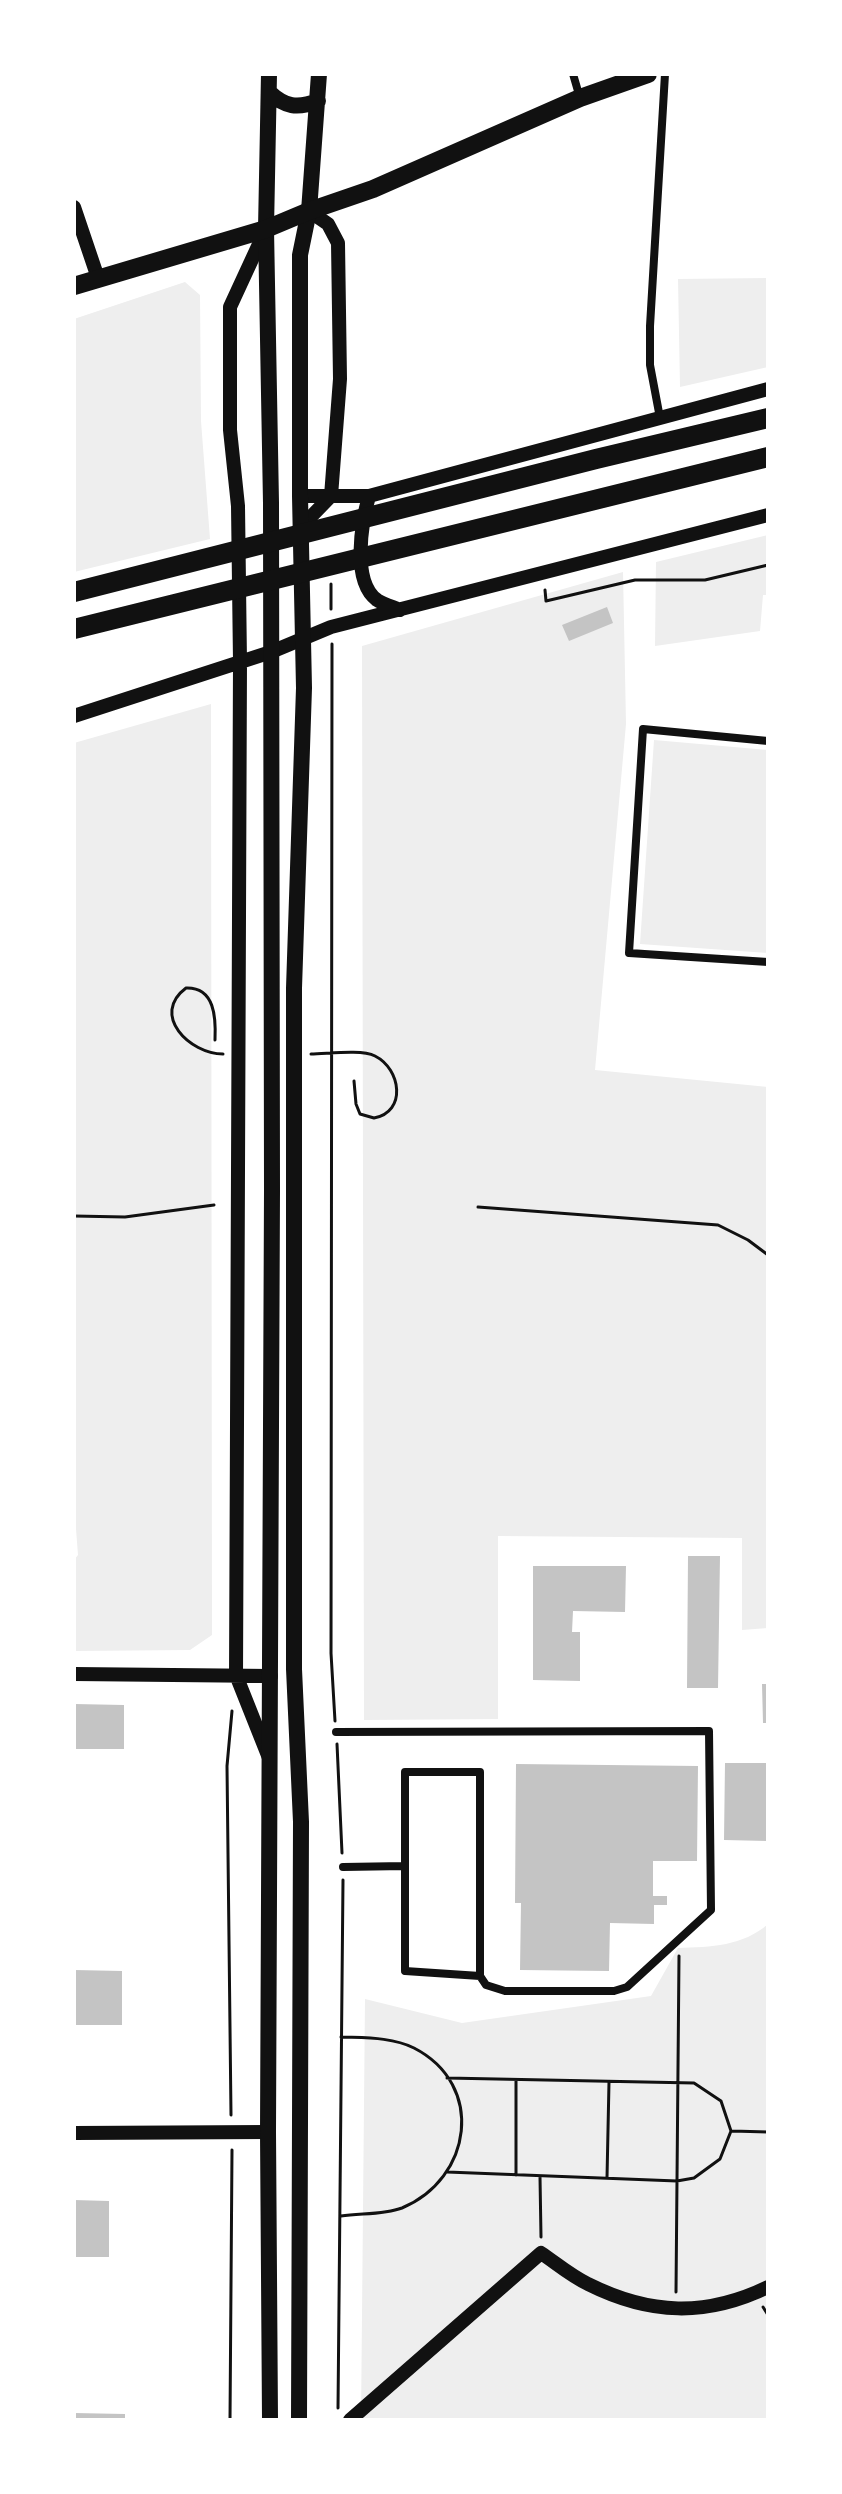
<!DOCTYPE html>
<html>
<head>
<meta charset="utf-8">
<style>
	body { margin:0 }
	#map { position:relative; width:842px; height:2494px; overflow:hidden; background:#fff; font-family:Helvetica,sans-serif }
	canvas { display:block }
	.frame { position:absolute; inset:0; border:76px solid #fff; pointer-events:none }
</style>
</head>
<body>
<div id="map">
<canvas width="842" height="2494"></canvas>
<div class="frame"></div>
</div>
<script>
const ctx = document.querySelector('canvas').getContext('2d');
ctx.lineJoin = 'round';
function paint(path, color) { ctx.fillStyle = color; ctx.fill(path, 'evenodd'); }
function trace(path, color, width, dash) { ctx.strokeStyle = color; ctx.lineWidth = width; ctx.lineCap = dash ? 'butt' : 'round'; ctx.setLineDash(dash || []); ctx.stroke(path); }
const green = new Path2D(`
	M 768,278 L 768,367 L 680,387 L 678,279 Z
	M 185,282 L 200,295 L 201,421 L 210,539 L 74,572 L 74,319 Z
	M 768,535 L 768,595 L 763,595 L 760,631 L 655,646 L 656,562 Z
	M 623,572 L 626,724 L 595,1070 L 768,1087 L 768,1628 L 742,1630 L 742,1538 L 498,1536 L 498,1719 L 364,1720 L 362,646 Z
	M 211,704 L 212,1635 L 190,1650 L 74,1651 L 74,1560 L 78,1555 L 74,1503 L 74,743 Z
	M 654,740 L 768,750 L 768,953 L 640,944 Z
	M 768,1924 L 768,2420 L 361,2420 L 365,1999 L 462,2023 L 651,1996 L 678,1948 C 711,1947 743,1946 768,1924 Z`);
const building = new Path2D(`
	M 607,607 L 613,623 L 569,641 L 562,625 Z
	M 688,1556 L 720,1556 L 718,1688 L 687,1688 Z
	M 533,1566 L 626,1566 L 625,1612 L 573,1611 L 572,1632 L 580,1632 L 580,1681 L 533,1680 Z
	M 762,1684 L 768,1684 L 768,1723 L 763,1723 Z
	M 74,1704 L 124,1705 L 124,1749 L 74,1749 Z
	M 725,1763 L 768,1763 L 768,1841 L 724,1840 Z
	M 516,1764 L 698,1766 L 697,1861 L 653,1861 L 653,1896 L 667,1896 L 667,1905 L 654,1905 L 654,1924 L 610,1923 L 609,1971 L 520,1970 L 521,1903 L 515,1903 Z
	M 74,1970 L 122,1971 L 122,2025 L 74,2025 Z
	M 74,2200 L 109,2201 L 109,2257 L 74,2257 Z
	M 74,2413 L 125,2414 L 125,2420 L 74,2420 Z`);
const path = new Path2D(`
	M 331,584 L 331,609
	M 545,590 L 546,601 L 635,580 L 705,580 L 768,565
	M 332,644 L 331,1653 L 335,1721
	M 215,1040 C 216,1018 215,987 186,988 C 150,1015 190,1054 223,1054
	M 311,1054 C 327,1054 361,1049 375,1056 C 401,1069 407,1112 374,1118 L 360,1114 L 356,1104 L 354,1081
	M 478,1207 L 718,1225 L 748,1240 L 768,1255
	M 74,1216 L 125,1217 L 214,1205
	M 337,1744 L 342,1853
	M 516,2080 L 516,2175
	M 231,2115 L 227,1766 L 232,1711
	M 732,2131 L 768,2132
	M 447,2172 L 677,2181 L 694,2178 L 720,2159 L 731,2131 L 721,2101 L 694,2083 L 447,2078
	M 540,2177 L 541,2237
	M 607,2178 L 609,2082
	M 341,2216 C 361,2213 383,2215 402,2208 C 472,2179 486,2085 414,2048 C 392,2037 365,2038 341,2037
	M 676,2292 L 679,1956
	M 763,2307 L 768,2315
	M 338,2408 L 343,1880
	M 230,2420 L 232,2150`);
const minor = new Path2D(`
	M 573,74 L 580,98
	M 660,418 L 650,365 L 650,326 L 665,74
	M 768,741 L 643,729 L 629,953 L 768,962
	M 336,1732 L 709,1731 L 711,1910 L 627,1987 L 614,1991 L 505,1991 L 486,1985 L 480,1976 L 480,1772 L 405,1772 L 405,1971 L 480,1976
	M 343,1867 L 405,1866`);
const tertiary = new Path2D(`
	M 74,207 L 98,278
	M 266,229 L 230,307 L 230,430 L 238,506 L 240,662 L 236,1675 L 269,1758
	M 300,496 L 369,496 L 768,389
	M 369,496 C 362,521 351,581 377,600 C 383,604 393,607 400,610
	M 301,527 L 331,496 L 340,379 L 338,243 L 328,224 L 309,211
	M 74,716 L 271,652 L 331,627 L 768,515
	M 74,1674 L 271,1676
	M 74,2133 L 268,2132
	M 350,2420 L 541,2253 C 556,2263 571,2276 588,2284 C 650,2315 706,2317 768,2287`);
const secondary = new Path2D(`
	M 269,74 L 266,229 L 271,503 L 272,1190 L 268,2132 L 270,2420
	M 269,92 C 285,107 297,109 318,101
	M 299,2420 L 301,1822 L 294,1669 L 294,988 L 304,688 L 300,496 L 300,255 L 309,211 L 319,74`);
const trunk = new Path2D(`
	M 74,286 L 266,229 L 309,211 L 373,189 L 580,98 L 648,74`);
const motorway = new Path2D(`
	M 74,592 L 596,459 L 768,418
	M 74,629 L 768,457`);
paint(green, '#eee');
paint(building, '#c4c4c4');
trace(path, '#111', 3);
trace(minor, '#111', 8);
trace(tertiary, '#111', 14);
trace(secondary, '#111', 16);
trace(trunk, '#111', 18);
trace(motorway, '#111', 20);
</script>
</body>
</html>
